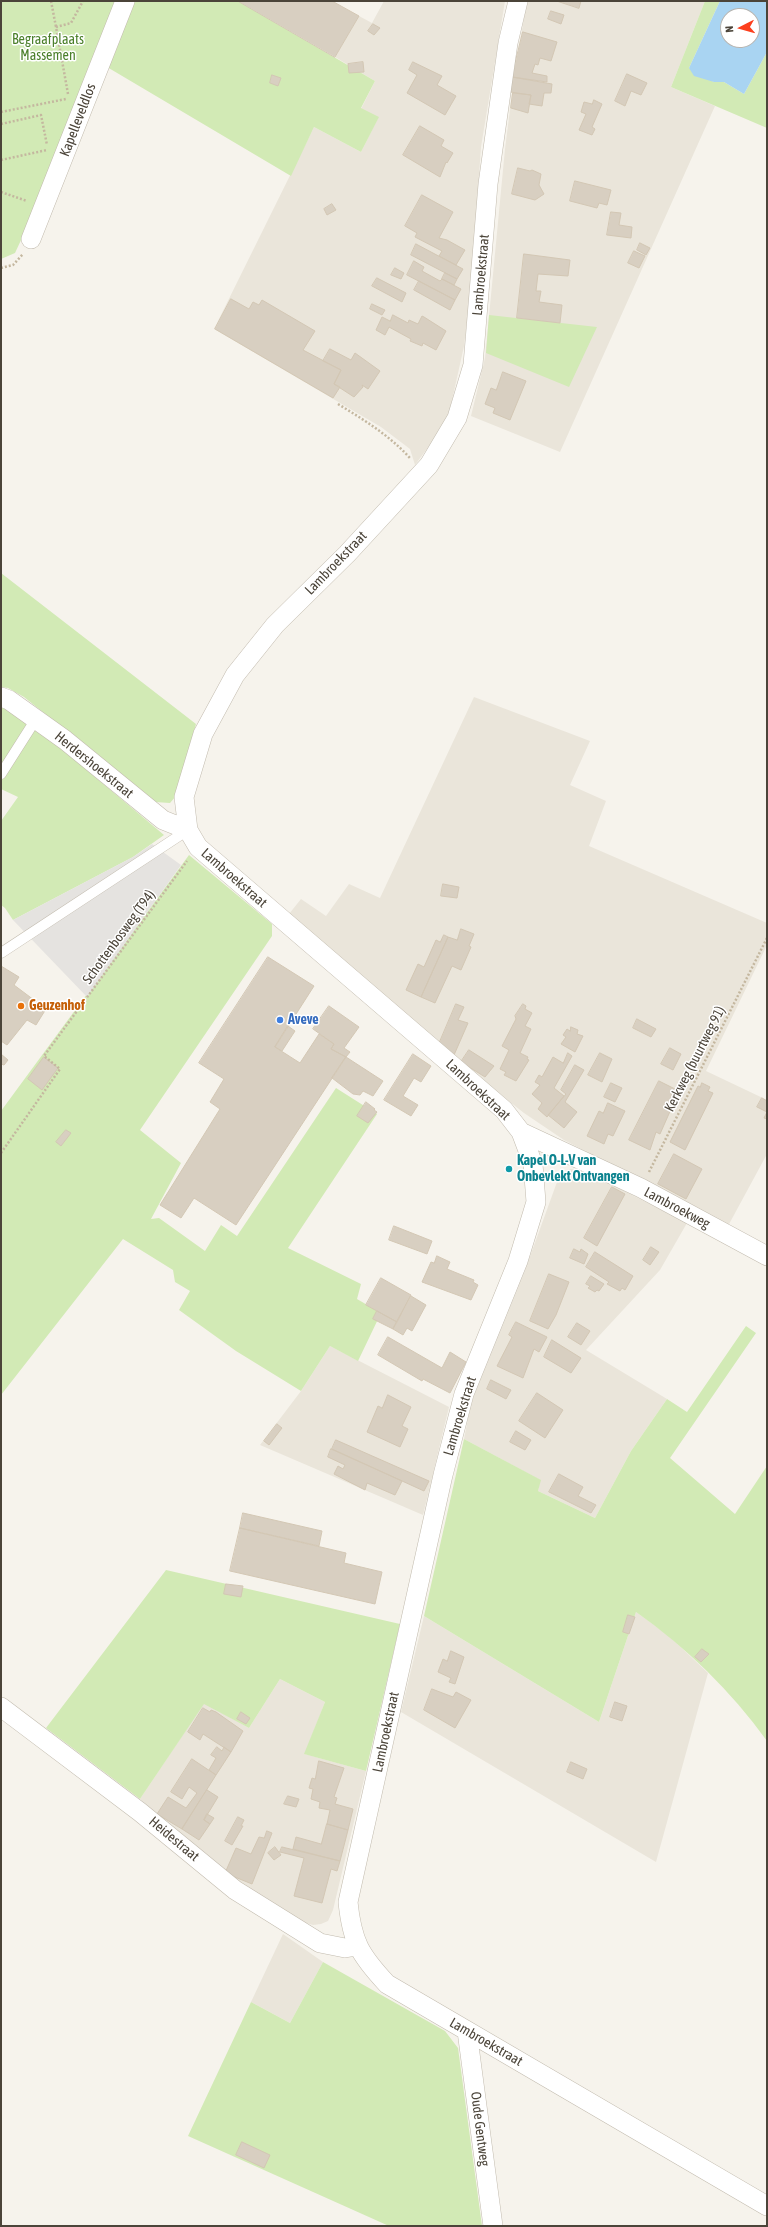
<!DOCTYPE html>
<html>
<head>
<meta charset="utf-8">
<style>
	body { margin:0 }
	#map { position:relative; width:768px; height:2227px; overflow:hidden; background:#f6f3ec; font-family:"Asap Condensed",sans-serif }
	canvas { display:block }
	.frame { position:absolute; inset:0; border:2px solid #4b4439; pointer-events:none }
	.north { position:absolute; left:720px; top:8px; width:40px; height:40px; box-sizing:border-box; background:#fff; border:1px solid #b7b4b0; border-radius:50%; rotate:264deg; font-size:11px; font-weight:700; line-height:16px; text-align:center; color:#4b4439 }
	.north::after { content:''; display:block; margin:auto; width:14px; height:18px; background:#fc3f1d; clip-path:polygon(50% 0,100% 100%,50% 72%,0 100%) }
</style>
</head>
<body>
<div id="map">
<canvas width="768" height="2227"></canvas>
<div class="frame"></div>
<div class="north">N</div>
</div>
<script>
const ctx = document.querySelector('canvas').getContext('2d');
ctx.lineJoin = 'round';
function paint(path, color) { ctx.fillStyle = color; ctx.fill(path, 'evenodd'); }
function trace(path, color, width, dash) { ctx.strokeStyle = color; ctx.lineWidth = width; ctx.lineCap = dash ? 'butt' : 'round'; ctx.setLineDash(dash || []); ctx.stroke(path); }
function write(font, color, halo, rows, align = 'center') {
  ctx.font = font + ' "Asap Condensed",sans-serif'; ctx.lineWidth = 3; ctx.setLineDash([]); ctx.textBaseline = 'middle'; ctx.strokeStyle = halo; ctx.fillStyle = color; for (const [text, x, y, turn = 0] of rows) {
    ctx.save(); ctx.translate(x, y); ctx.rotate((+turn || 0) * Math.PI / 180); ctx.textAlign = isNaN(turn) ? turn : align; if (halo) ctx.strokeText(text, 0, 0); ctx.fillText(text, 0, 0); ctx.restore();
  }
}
const residential = new Path2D(`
	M 384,1 L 505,1 L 481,147 L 471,290 L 464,346 L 449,414 L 435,438 L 415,465 L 410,449 L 381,427 L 214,329 L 314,127 L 361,152 L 378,118 L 361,109 L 375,81 L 335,57 L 359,16 L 372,23 Z
	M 527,1 L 705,1 L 671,87 L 715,106 L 560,452 L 471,416 L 485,358 L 505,149 L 515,70 Z
	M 474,697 L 590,741 L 570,785 L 606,801 L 589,846 L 767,923 L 767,945 L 706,1071 L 767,1100 L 767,1154 L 728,1226 L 564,1140 L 524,1113 L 472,1072 L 289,914 L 301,899 L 326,916 L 349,884 L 380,898 Z
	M 568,1169 L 583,1170 L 687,1223 L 660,1270 L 586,1350 L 667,1399 L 631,1451 L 595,1518 L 538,1491 L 540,1480 L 464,1439 L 471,1403 L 524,1273 L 557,1182 Z
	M 330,1346 L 449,1407 L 423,1515 L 260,1445 L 301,1391 Z
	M 636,1612 L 668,1635 L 708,1673 L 656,1862 L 401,1712 L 424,1616 L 599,1722 Z
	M 280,1679 L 325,1702 L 305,1754 L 366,1771 L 333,1910 L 328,1921 L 321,1924 L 313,1925 L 299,1921 L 213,1865 L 140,1799 L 204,1703 L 249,1728 Z
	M 283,1934 L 323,1962 L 290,2023 L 251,2002 Z`);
const green = new Path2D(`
	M 1,1 L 117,1 L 35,210 L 15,253 L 1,259 Z
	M 134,1 L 238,1 L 375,81 L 361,108 L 379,117 L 361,152 L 314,127 L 291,176 L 107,67 Z
	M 705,1 L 720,1 L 689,68 L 714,82 L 724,82 L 744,94 L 767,52 L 767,128 L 671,87 Z
	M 489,315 L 597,327 L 569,387 L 486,353 Z
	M 1,573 L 196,724 L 176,796 L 170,803 L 155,802 L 24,697 L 8,688 L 1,687 Z
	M 1,706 L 50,739 L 164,835 L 133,857 L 13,920 L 5,908 L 1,905 L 1,821 L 18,797 L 1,789 Z
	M 189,855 L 272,924 L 272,936 L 140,1130 L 181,1163 L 151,1219 L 159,1218 L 205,1251 L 221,1225 L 237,1236 L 336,1088 L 377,1114 L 288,1248 L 361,1284 L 357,1299 L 381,1313 L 358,1361 L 330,1346 L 301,1391 L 236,1351 L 179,1310 L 190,1291 L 175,1282 L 173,1270 L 123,1239 L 1,1395 L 1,1111 Z
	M 746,1326 L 756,1333 L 670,1458 L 735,1514 L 767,1466 L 767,1741 C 731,1691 687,1648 636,1612 L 599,1722 L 424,1616 L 464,1439 L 541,1480 L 538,1491 L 595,1518 L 631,1451 L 667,1399 L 687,1412 Z
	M 166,1570 L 400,1624 L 366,1771 L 304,1754 L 325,1702 L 280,1679 L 249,1728 L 204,1704 L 140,1799 L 46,1728 Z
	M 323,1962 L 445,2031 L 458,2048 L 482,2226 L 389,2226 L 188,2136 L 251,2002 L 290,2023 Z`);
const parking = new Path2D(`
	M 152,844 L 181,865 L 87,997 L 13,920 L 133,857 Z`);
const water = new Path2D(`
	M 720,1 L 767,1 L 767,52 L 744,94 L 724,82 L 714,82 L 694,76 L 689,68 ZM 728,16 L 752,16 L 752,40 L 728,40 Z`);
const building = new Path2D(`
	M 238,1 L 332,1 L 359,16 L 335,57 Z
	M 557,1 L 581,1 L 579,8 Z
	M 551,11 L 564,15 L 561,24 L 548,19 Z
	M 373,24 L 380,28 L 374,35 L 368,31 Z
	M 523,32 L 557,42 L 551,61 L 540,58 L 538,65 L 535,64 L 532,73 L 547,76 L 547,82 L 512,77 Z
	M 363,62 L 364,72 L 349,73 L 348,64 Z
	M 413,62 L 442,76 L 437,85 L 456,96 L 445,115 L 407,93 L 417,75 L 409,70 Z
	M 627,74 L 647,83 L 641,95 L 631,91 L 625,106 L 615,101 Z
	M 272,75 L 281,78 L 278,86 L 270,83 Z
	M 512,77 L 552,84 L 551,93 L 544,93 L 542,106 L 529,104 L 531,95 L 510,92 Z
	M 513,93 L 531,95 L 528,113 L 511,108 Z
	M 594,100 L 602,104 L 592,127 L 595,129 L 592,135 L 579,130 L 586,114 L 581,112 L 584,102 L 592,104 Z
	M 420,126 L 444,140 L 441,146 L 453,153 L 447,163 L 446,162 L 440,177 L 403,155 Z
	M 518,168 L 530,171 L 532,170 L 541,174 L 539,185 L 544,194 L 535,200 L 512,194 Z
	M 575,181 L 611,190 L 607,205 L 599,203 L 597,208 L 570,201 Z
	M 422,195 L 453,212 L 439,238 L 447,240 L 465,250 L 456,265 L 439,256 L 442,251 L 415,237 L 417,233 L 405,226 Z
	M 332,204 L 336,210 L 327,215 L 324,209 Z
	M 611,212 L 621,213 L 619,225 L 632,227 L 631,238 L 607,235 Z
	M 640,243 L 650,248 L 646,255 L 637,250 Z
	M 416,244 L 463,269 L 457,279 L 411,255 Z
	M 634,251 L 645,256 L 639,268 L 628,263 Z
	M 524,254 L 570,260 L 568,276 L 538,274 L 536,291 L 541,291 L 539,302 L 562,305 L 560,323 L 517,318 Z
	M 414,261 L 424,267 L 422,271 L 440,281 L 442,279 L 461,289 L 455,300 L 407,275 Z
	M 395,268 L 404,273 L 401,279 L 391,275 Z
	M 445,273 L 457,279 L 454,285 L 442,279 Z
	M 377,278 L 406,293 L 402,302 L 372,286 Z
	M 419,281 L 455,300 L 450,310 L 414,290 Z
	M 231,299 L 249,309 L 253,302 L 259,305 L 262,300 L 315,331 L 303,350 L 341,370 L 334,384 L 340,387 L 333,398 L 215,329 Z
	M 372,304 L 385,310 L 382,315 L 370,309 Z
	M 393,315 L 408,323 L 409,320 L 418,324 L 422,316 L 424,317 L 446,331 L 436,350 L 423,343 L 422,346 L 410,341 L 411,339 L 389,327 L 385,335 L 376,330 L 382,317 L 390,321 Z
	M 330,349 L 351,360 L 355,353 L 380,371 L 368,389 L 362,385 L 363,387 L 354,397 L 334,384 L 341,370 L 323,361 Z
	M 503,372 L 526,381 L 510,420 L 493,413 L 495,408 L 485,404 L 491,388 L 496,390 Z
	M 443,884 L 459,887 L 457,898 L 441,896 Z
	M 461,929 L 474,934 L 469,946 L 471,947 L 461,970 L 452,966 L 435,1003 L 421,997 L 448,937 L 457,940 Z
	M 444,935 L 448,937 L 421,997 L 406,990 L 418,964 L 424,967 L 436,940 L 440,942 Z
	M 268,957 L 314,986 L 275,1047 L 300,1063 L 319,1034 L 334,1044 L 331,1049 L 346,1057 L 236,1225 L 194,1198 L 181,1218 L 160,1205 L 220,1109 L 210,1102 L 224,1079 L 199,1063 Z
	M 1,966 L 19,977 L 14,985 L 46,1009 L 36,1025 L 27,1020 L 7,1045 L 1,1041 Z
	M 456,1004 L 464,1007 L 458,1020 L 468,1023 L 454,1055 L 439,1044 Z
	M 523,1004 L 526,1006 L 525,1009 L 532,1013 L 525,1026 L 531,1029 L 520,1053 L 528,1057 L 527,1059 L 529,1060 L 516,1081 L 504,1075 L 506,1072 L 500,1069 L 509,1050 L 502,1046 L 516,1019 L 515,1016 Z
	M 329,1006 L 359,1027 L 344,1048 L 350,1052 L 346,1057 L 331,1049 L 334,1044 L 313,1029 Z
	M 637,1019 L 656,1029 L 651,1037 L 633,1028 Z
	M 288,1026 L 295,1031 L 282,1051 L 275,1047 Z
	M 571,1027 L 578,1030 L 577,1034 L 583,1036 L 575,1052 L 561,1044 L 566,1037 L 563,1035 L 567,1029 L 570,1031 Z
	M 670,1048 L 681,1054 L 673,1070 L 661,1064 Z
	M 469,1050 L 494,1066 L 485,1077 L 461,1062 Z
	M 568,1053 L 572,1056 L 554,1088 L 564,1096 L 547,1117 L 538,1109 L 542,1103 L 532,1094 L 540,1085 L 535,1082 L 539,1075 L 542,1077 L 553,1057 L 563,1063 Z
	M 600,1053 L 612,1059 L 602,1082 L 588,1075 Z
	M 1,1054 L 8,1060 L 4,1065 L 1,1064 Z
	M 413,1054 L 431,1066 L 421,1082 L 414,1078 L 403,1096 L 418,1105 L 411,1116 L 384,1100 Z
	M 44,1057 L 58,1068 L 42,1090 L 28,1079 Z
	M 346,1057 L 383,1081 L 373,1096 L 363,1091 L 360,1095 L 353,1094 L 332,1078 Z
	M 575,1065 L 584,1070 L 565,1102 L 577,1112 L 564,1128 L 548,1115 L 566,1094 L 561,1090 Z
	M 659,1081 L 679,1091 L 660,1134 L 656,1132 L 650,1150 L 629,1140 Z
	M 611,1083 L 622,1088 L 615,1102 L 604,1097 Z
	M 702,1083 L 710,1087 L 708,1091 L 713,1093 L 685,1150 L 670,1142 L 698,1086 L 700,1087 Z
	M 762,1098 L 767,1101 L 767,1119 L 764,1118 L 767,1112 L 757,1107 Z
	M 366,1102 L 375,1109 L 374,1110 L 377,1112 L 368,1123 L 357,1116 Z
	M 608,1103 L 625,1111 L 613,1136 L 608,1134 L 604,1144 L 587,1136 L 599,1111 L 603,1113 Z
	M 66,1130 L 71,1133 L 61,1146 L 56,1142 Z
	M 674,1154 L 702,1169 L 686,1199 L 658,1184 Z
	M 612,1187 L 625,1194 L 597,1246 L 584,1238 Z
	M 394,1226 L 432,1241 L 427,1254 L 389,1240 Z
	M 651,1247 L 659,1252 L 650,1265 L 643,1260 Z
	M 574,1249 L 580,1252 L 581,1249 L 588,1254 L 584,1264 L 570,1258 Z
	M 595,1252 L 633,1276 L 625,1290 L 622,1288 L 620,1291 L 607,1284 L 609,1282 L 586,1267 Z
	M 437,1256 L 450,1262 L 447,1269 L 474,1280 L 473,1282 L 478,1285 L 471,1300 L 422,1282 L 431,1262 L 434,1263 Z
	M 549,1274 L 569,1282 L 556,1315 L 548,1329 L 530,1321 Z
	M 591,1276 L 604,1284 L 599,1291 L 597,1290 L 595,1292 L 588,1288 L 590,1286 L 586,1284 Z
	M 381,1278 L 411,1295 L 397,1322 L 366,1305 Z
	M 411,1296 L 426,1305 L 412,1331 L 407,1328 L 403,1335 L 393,1329 Z
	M 377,1311 L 397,1322 L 393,1329 L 373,1319 Z
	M 516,1322 L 547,1337 L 539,1352 L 534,1349 L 523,1378 L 497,1366 L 512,1337 L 509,1335 Z
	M 577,1323 L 590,1331 L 581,1345 L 568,1337 Z
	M 388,1337 L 442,1368 L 450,1352 L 466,1362 L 450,1393 L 423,1379 L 422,1381 L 378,1355 Z
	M 552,1340 L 581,1358 L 571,1373 L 544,1357 Z
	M 491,1380 L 511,1390 L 506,1399 L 487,1389 Z
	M 537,1393 L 563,1410 L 545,1438 L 519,1421 Z
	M 388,1395 L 411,1407 L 402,1426 L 408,1429 L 400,1447 L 367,1432 L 378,1406 L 382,1408 Z
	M 277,1424 L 282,1428 L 269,1445 L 264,1441 Z
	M 516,1431 L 531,1440 L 525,1450 L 510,1442 Z
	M 336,1440 L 429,1481 L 424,1491 L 332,1449 Z
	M 331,1449 L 402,1481 L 395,1495 L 367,1483 L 365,1490 L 334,1474 L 338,1466 L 343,1469 L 345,1465 L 328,1457 Z
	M 559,1474 L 583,1487 L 578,1496 L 596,1505 L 591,1513 L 549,1492 Z
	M 243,1513 L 322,1531 L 319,1546 L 240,1528 Z
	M 240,1528 L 346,1553 L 344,1563 L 382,1572 L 375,1604 L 230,1571 Z
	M 226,1584 L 243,1586 L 241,1597 L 224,1594 Z
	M 628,1615 L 635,1617 L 629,1634 L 623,1632 Z
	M 702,1649 L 709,1654 L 701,1662 L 695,1657 Z
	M 451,1651 L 464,1657 L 455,1684 L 449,1682 L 451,1678 L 438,1672 L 443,1659 L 447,1661 Z
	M 432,1689 L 453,1697 L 456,1692 L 471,1700 L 455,1728 L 424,1710 Z
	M 615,1702 L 627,1706 L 622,1721 L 610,1717 Z
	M 203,1708 L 210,1712 L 211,1710 L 216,1712 L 243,1731 L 231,1752 L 203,1734 L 200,1740 L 188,1732 Z
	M 241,1712 L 250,1718 L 246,1724 L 237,1719 Z
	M 217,1747 L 222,1751 L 224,1747 L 231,1752 L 216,1775 L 209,1770 L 216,1758 L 211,1755 Z
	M 192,1759 L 216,1775 L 182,1829 L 157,1814 L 168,1797 L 186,1808 L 197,1793 L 189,1787 L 182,1799 L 171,1792 Z
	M 319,1761 L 344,1768 L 334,1797 L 337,1798 L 335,1804 L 353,1809 L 348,1830 L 327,1824 L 330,1810 L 319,1808 L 320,1802 L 311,1799 L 313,1789 L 309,1788 L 312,1778 L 315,1779 Z
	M 571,1762 L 587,1769 L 583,1779 L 567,1772 Z
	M 207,1790 L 218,1797 L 204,1820 L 210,1824 L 199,1840 L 182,1829 Z
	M 288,1796 L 299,1799 L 296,1807 L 284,1804 Z
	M 207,1814 L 214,1818 L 210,1824 L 204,1820 Z
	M 238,1817 L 244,1820 L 241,1826 L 243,1826 L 232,1845 L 225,1841 Z
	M 327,1824 L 348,1830 L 340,1861 L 293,1849 L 296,1837 L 321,1844 Z
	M 267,1831 L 272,1833 L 252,1884 L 225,1873 L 236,1848 L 251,1854 L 259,1837 L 264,1838 Z
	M 275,1847 L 281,1855 L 274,1860 L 268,1853 Z
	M 282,1847 L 340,1861 L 337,1871 L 331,1869 L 322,1903 L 294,1896 L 304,1858 L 280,1852 Z
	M 242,2142 L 270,2155 L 264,2168 L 236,2155 Z`);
const path = new Path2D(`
	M 51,1 L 56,27
	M 68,94 L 56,27 L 71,23 L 83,1
	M 1,112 L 66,99
	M 1,124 L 41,115 L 47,145
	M 1,160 L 47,150
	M 1,192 L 27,201
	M 1,268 L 13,265 L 23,254
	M 338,404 C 364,420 389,435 410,458
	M 1,1153 L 60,1069 L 44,1056 L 187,861
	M 649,1172 L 767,938`);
const lane = new Path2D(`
	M 1,774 L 36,719
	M 1,953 L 188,830`);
const street = new Path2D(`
	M 518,1 L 508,43 L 488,184 L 473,365 L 457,418 L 429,465 L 347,554 L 275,625 L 235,675 L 203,734 L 184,797 L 188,830 L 198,847 L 504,1110 L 521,1132 L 533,1164 L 536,1202 L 518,1261 L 464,1394 L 443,1475 L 348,1902 C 352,1942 360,1955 387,1984 L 767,2206
	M 31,239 L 125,1
	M 1,697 L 9,700 L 65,740 L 163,820 L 188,830
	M 521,1132 L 641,1188 L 767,1256
	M 1,1707 L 140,1812 L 235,1890 L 320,1943 L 345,1948 L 357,1946
	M 467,2031 L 493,2226`);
const markers = [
	[21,1006,4,"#e8710a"],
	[280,1020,4,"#3f7fe0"],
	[509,1169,4,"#0f9aa8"]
];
const parkNames = [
	["Begraafplaats",48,40],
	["Massemen",48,56]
];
const streetNames = [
	["Kapelleveldlos",78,120,-69],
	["Lambroekstraat",481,275,-85],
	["Lambroekstraat",336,563,-46],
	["Herdershoekstraat",94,765,39],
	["Lambroekstraat",234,878,41],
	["Schottenbosweg (T94)",119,937,-54],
	["Kerkweg (buurtweg 91)",695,1059,-63],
	["Lambroekstraat",478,1090,43],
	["Lambroekweg",677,1208,28],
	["Lambroekstraat",460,1416,-73],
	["Lambroekstraat",386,1732,-78],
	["Heidestraat",174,1839,40],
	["Lambroekstraat",486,2042,30],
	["Oude Gentweg",480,2129,83]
];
const foodNames = [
	["Geuzenhof",29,1006]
];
const shopNames = [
	["Aveve",288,1020]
];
const cultureNames = [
	["Kapel O-L-V van",517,1161],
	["Onbevlekt Ontvangen",517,1177]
];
paint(residential, '#eae5da');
paint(green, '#d2eab5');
paint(parking, '#e5e3e0');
paint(water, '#a9d4f2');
paint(building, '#d8cfc1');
trace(building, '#d3c7b4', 1);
trace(lane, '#c2bbae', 11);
trace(street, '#c2bbae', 20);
trace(path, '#c4b79f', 2.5, [2, 2]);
trace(lane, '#fff', 10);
trace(street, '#fff', 19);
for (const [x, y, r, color] of markers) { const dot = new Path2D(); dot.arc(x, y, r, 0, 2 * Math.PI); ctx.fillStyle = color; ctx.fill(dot); trace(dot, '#fff', 1.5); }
write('14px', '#4a7f2a', '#fff', parkNames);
write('14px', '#4b4439', '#fff', streetNames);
write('bold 14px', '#c56008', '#fff', foodNames, 'left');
write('bold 14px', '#366cbe', '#fff', shopNames, 'left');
write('bold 14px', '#0d838f', '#fff', cultureNames, 'left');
</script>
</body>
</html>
